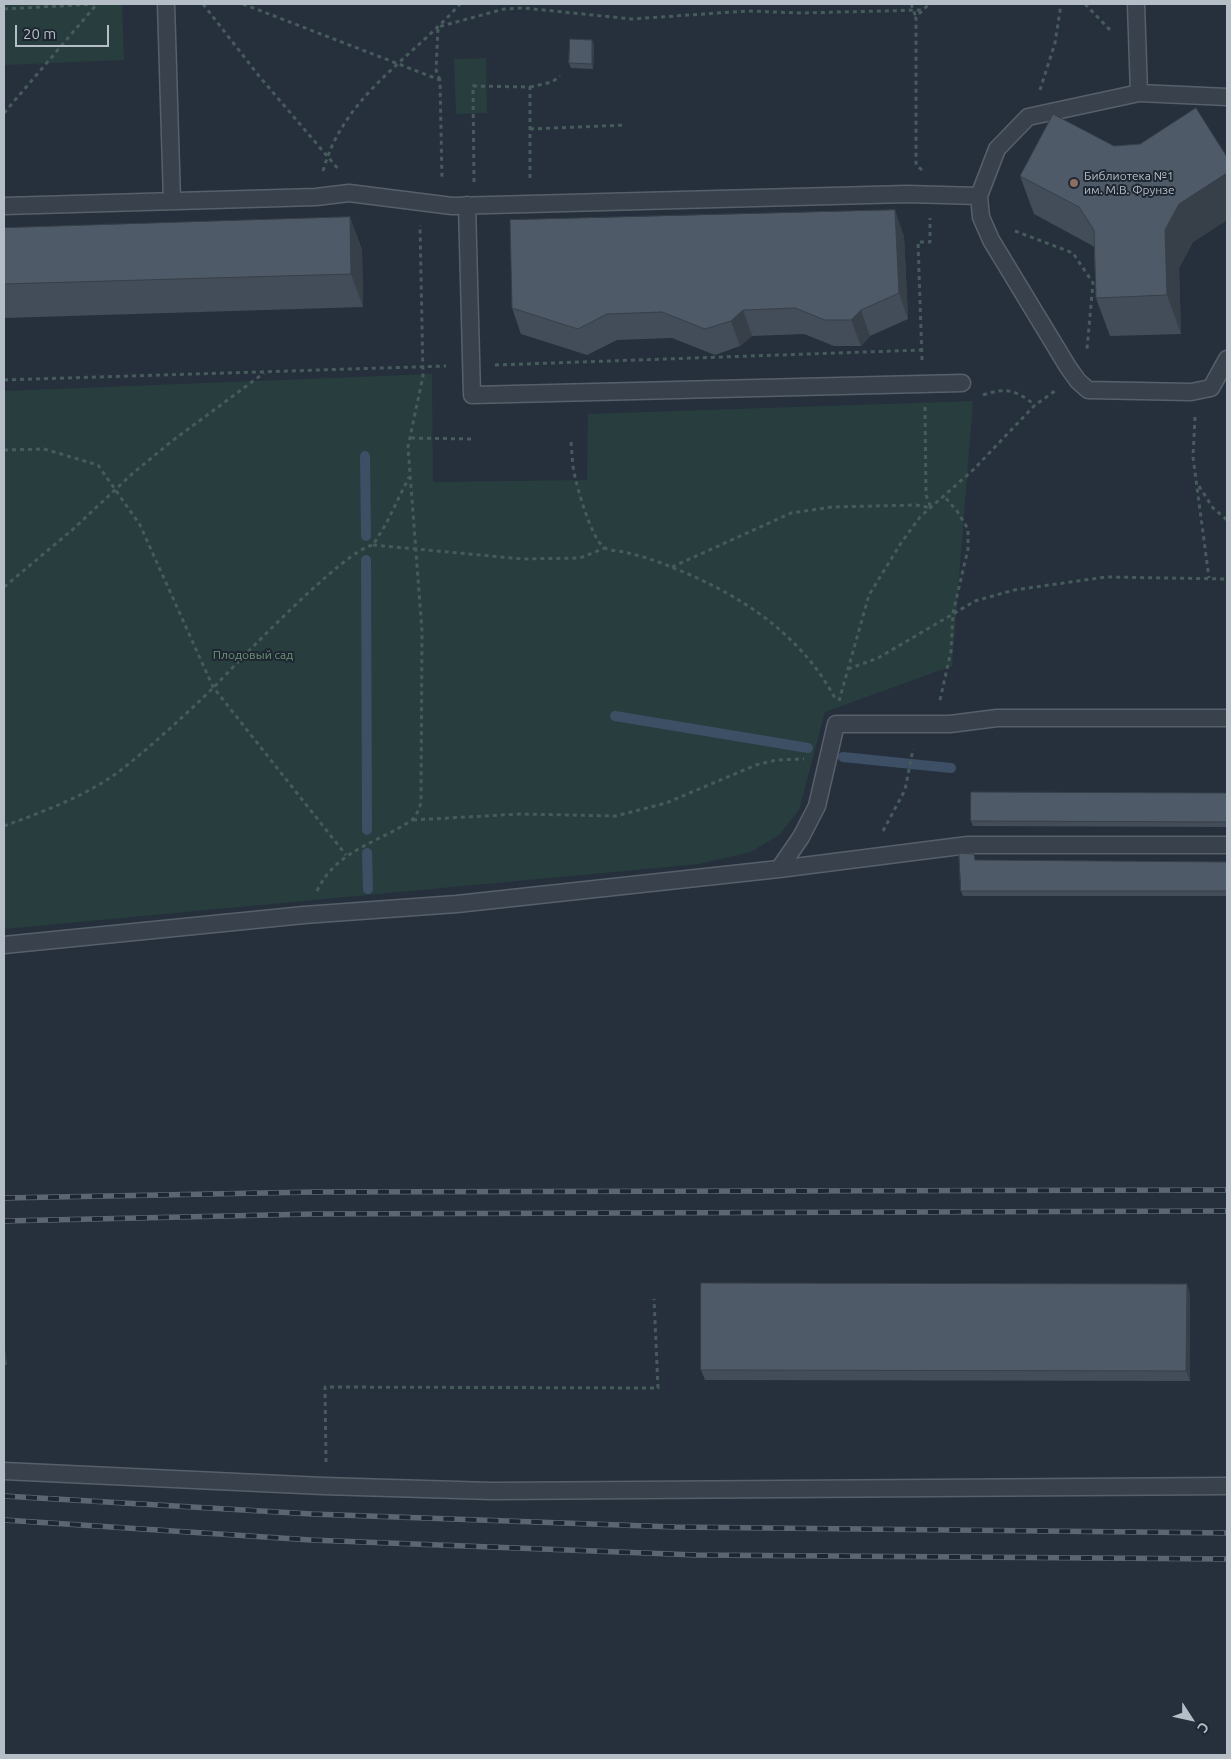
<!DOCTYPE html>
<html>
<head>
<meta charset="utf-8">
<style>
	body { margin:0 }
	#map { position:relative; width:1231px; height:1759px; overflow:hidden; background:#25303c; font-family:Ubuntu,sans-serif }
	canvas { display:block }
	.frame { position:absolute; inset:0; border:5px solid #b5bdc7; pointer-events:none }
	.north { position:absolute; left:1166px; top:1694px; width:50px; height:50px; -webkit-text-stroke:4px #1e2731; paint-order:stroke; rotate:125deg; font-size:14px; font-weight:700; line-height:20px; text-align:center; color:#b5bdc7 }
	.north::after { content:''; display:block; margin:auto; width:18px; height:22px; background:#b5bdc7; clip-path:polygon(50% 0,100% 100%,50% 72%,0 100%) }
	.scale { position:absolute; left:15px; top:25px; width:94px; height:22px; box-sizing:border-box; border:2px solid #b5bdc7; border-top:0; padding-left:6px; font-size:15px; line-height:18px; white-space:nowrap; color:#b5bdc7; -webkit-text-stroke:4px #1e2731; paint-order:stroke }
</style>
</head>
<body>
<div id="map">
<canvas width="1231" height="1759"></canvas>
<div class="frame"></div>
<div class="north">С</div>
<div class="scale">20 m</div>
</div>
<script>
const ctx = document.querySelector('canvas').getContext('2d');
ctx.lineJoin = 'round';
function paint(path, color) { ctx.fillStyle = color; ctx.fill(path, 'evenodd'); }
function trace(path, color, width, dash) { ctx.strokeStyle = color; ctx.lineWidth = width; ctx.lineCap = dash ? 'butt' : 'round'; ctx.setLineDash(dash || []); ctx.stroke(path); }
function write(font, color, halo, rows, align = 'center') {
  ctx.font = font + ' Ubuntu,sans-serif'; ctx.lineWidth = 4; ctx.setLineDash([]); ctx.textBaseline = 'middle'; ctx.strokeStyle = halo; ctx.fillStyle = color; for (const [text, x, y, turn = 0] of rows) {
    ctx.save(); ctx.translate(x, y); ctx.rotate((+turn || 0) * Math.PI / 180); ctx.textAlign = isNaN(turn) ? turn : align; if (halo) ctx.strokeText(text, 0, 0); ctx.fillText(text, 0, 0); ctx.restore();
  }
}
const green = new Path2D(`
	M 4,4 L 122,4 L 124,60 L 4,65 Z
	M 486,58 L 487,113 L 456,114 L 454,59 Z
	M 432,374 L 433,482 L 587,480 L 588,414 L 973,401 L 952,666 L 825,712 L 799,810 L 779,835 L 751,852 L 699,864 L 4,929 L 4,391 Z`);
const stream = new Path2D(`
	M 365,456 L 366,536
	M 366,560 L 367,830
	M 615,716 L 808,748
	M 843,757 L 951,768
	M 367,853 L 368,889`);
const path = new Path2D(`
	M 203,4 L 259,76 L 339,170
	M 243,4 L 440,80 L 442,180
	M 911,4 L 916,17
	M 1085,4 L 1112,32
	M 4,9 L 95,4
	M 440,80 L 436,70 L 438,27 L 504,9 L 524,8 L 632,19 L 747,11 L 801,13 L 923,10
	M 530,87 L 552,82 L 560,76
	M 1040,90 L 1055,43 L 1061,4
	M 4,113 L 97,4
	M 530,129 L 625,125
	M 922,170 L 916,165 L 916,17 L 929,4
	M 323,171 C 344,95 411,59 460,4
	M 474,182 L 473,86 L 530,87 L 530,180
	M 1015,231 L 1073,253 L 1093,283 L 1087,349
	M 922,360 L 918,242 L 930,242 L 930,218
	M 495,365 L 922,350
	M 4,380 L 446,366
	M 983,395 C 1007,387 1015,390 1035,405
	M 925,407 L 926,495 L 931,508
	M 1195,417 L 1193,457 L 1209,578
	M 411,438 L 472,439
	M 571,442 C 572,452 572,462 574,472 C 577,488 592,541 605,548 C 610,551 619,551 624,552 C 636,555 649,558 661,563 C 733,590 799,630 836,700
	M 4,450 L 44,449 L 98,465 L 140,525 L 213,687 L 346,855
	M 1199,486 L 1213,508 L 1227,520
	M 373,545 L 522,559 L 580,558 L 605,548
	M 672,567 L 791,513 L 832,507 L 916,505 L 931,508
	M 4,587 L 71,531 L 132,474 L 172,441 L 264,373
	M 848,669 L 878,658 L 975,601 L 1014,590 L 1106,577 L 1227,579
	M 940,700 L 951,651 L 953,613 L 968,549 L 968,529 L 957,511 L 944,496
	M 839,701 L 869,595 L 901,543 L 920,517 L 973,470 L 1035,405 L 1055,391
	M 413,820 L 520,814 L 616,816 L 666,803 L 756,765 L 776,760 L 804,759
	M 4,826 C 45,811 92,794 126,766 C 156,742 185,715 213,688 C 238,662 345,549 373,545 L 386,524 L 409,477
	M 883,831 L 905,790 L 913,749
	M 317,891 C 336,850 378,843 412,820 L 419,810 L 421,802 L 422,631 L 408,447 L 423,376 L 420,225
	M 326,1462 L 325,1387 L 658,1388 L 654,1299`);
const lane = new Path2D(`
	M 166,4 L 172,201
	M 1136,4 L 1139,93
	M 1227,97 L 1139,93 L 1028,117 L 997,149 L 979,196 L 981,217 L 991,240 L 1068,367 L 1078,381 L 1088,390 L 1191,392 L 1211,388 L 1227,359
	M 467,205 L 472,395 L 962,383
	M 4,206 L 316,197 L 349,193 L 452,206 L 907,194 L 979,196
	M 779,869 L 801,837 L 817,806 L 836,724 L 950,724 L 997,718 L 1227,718
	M 4,945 L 304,915 L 457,904 L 779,869 L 968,845 L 1227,845
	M 4,1471 L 323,1486 L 492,1491 L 1227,1486`);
const rail = new Path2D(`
	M 4,1198 L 314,1192 L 1227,1190
	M 4,1221 L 314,1214 L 1227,1211
	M 4,1496 L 312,1514 L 675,1527 L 1227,1533
	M 4,1520 L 311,1540 L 696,1555 L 1227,1559`);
const wall = new Path2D(`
	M 592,40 L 594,45 L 593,69 L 571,68 L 569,63 Z
	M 1114,146 L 1227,157 L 1227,220 L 1193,242 L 1179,268 L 1181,334 L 1110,336 L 1096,298 L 1094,248 L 1093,246 L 1034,214 L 1020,176 Z
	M 350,217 L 362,250 L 363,307 L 4,318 L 4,228 Z
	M 904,236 L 908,319 L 870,336 L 861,346 L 834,346 L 804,334 L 752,336 L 740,346 L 715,355 L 672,338 L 617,340 L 587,355 L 521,334 L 512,308 Z
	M 1227,793 L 1227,827 L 973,826 L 971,821 Z
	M 976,859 L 976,860 L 1227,862 L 1227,896 L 963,896 L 961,891 Z
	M 1190,1294 L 1190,1381 L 705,1380 L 701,1370 Z
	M 4,1341 L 7,1365 L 4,1365 Z`);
const shadedWall = new Path2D(`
	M 592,40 L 594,45 L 593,69 L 592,64 Z
	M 1227,173 L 1227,220 L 1193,242 L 1179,268 L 1181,334 L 1167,295 L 1165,230 L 1179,204 Z
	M 895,210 L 904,236 L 908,319 L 899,293 Z
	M 350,217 L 362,250 L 363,307 L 351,274 Z
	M 743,310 L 752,336 L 740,346 L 731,321 Z
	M 861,310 L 870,336 L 861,346 L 851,320 Z
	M 1187,1284 L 1190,1294 L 1190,1381 L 1186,1371 Z
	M 4,1341 L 7,1365 L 6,1360 L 4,1348 Z`);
const building = new Path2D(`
	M 570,39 L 592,40 L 592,64 L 569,63 Z
	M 1196,108 L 1227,157 L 1227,173 L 1179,204 L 1165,230 L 1167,295 L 1096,298 L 1094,230 L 1079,207 L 1020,176 L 1053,114 L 1114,146 L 1140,144 Z
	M 895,210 L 899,293 L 861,310 L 851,320 L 825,320 L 795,308 L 743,310 L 731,321 L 705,329 L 662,312 L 607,314 L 578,329 L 512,308 L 510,220 Z
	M 350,217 L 351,274 L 4,284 L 4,228 Z
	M 971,792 L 1227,793 L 1227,822 L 971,821 Z
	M 959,853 L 974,854 L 975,860 L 1227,862 L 1227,891 L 961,891 Z
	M 701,1283 L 1187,1284 L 1186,1371 L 701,1370 Z
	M 4,1348 L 6,1360 L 4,1360 Z`);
const markers = [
	[1074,183,5,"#8d6e63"]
];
const poiNames = [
	["Библиотека №1",1084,176],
	["им. М.В. Фрунзе",1084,190]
];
const parkNames = [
	["Плодовый сад",253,655]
];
paint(green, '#283d3e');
trace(stream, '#3c4f64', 10);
trace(lane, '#57606a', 19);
trace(path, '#475a5c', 3, [4, 4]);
trace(lane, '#39424c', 16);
trace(rail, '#5c6673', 5.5);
trace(rail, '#1e2731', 4, [11]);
paint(wall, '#434d59');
paint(shadedWall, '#373f48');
paint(building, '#4e5a67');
trace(building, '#373f48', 1);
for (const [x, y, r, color] of markers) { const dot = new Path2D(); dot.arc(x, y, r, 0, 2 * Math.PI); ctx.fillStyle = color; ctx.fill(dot); trace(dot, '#1e2731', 2); }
write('12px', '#b5bdc7', '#1e2731', poiNames, 'left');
write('12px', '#6e9675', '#1e2731', parkNames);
</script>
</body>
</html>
